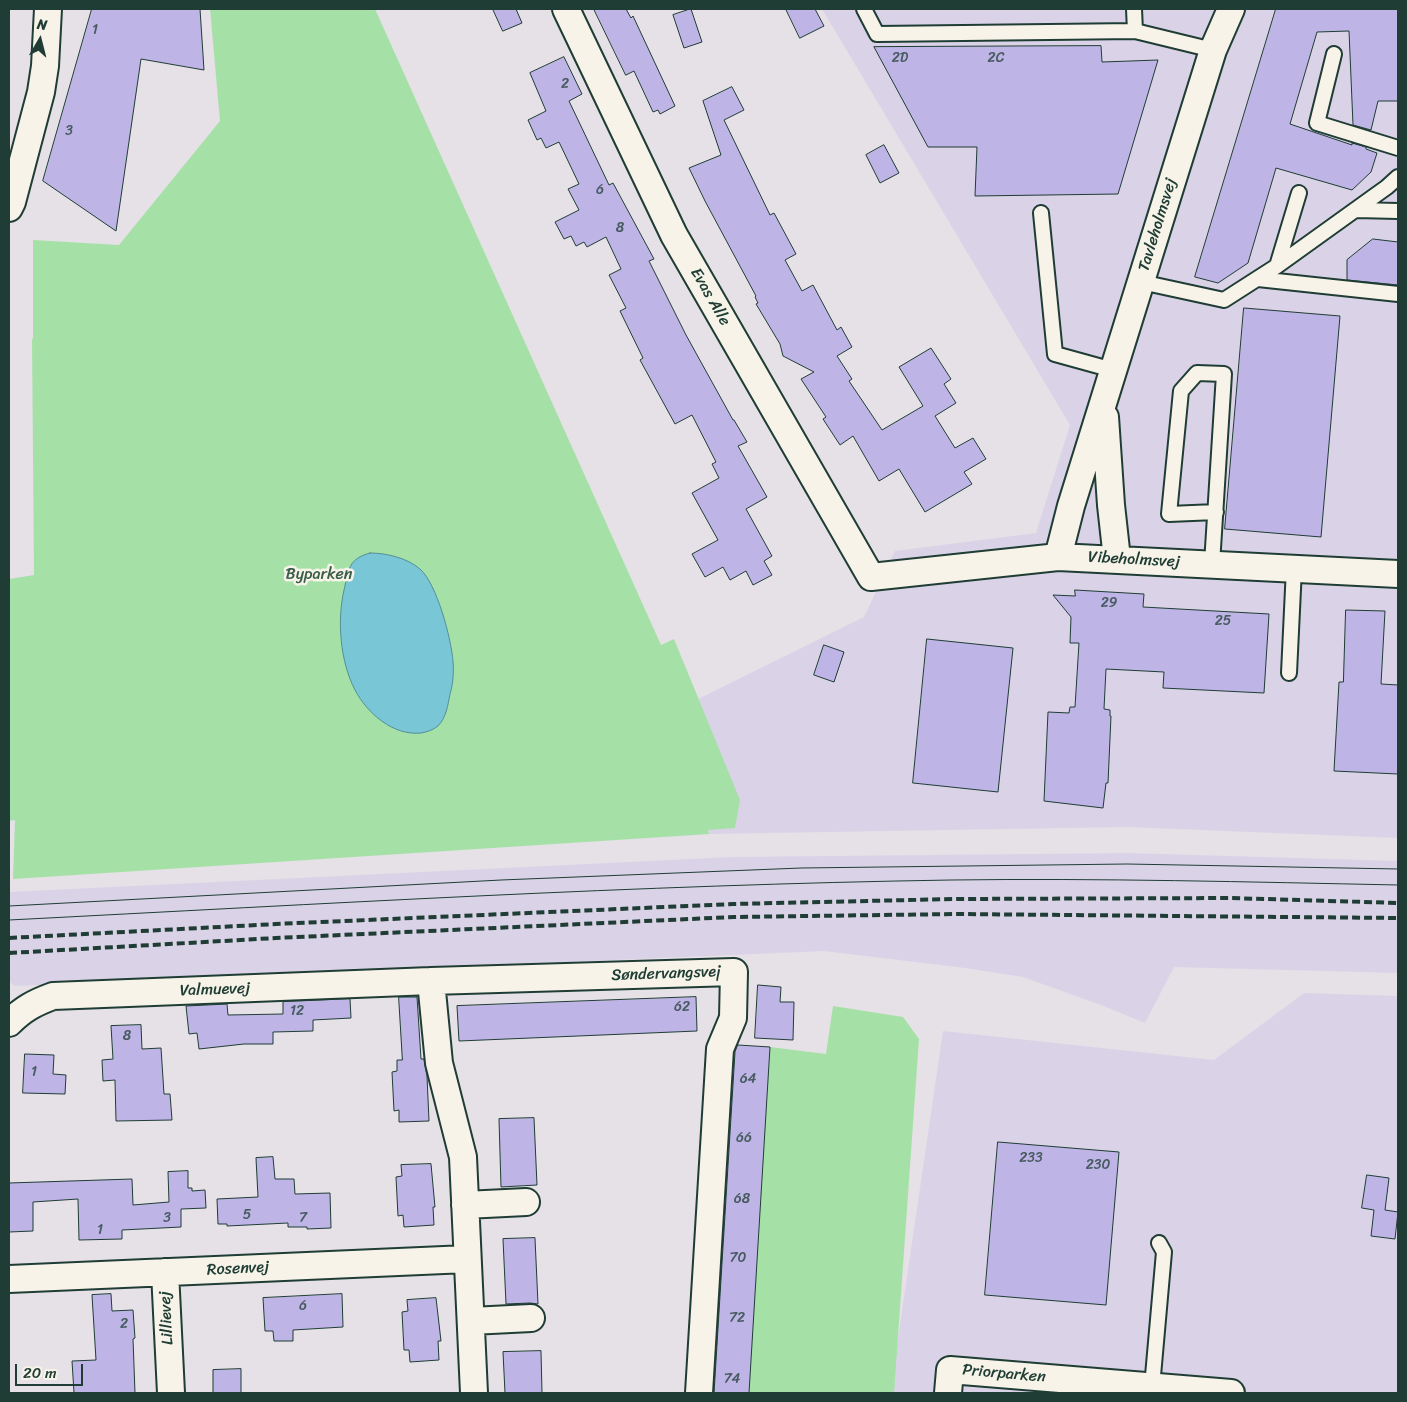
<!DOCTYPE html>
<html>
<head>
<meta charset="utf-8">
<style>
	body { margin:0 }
	#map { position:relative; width:1407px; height:1402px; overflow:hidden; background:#e6e0e7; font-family:Sriracha,sans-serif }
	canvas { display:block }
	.frame { position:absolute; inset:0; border:10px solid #1f3d34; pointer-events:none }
	.north { position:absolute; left:15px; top:15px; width:50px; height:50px; -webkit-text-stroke:4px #f7f3e8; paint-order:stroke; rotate:8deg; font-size:14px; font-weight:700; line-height:20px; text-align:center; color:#1f3d34 }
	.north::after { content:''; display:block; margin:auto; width:18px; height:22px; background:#1f3d34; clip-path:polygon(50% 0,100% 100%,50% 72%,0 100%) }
	.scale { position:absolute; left:15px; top:1364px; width:68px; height:22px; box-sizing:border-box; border:2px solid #1f3d34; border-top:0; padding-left:6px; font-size:15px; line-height:18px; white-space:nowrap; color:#1f3d34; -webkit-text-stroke:4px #f7f3e8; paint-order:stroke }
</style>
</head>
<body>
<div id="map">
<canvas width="1407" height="1402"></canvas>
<div class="frame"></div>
<div class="north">N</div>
<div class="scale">20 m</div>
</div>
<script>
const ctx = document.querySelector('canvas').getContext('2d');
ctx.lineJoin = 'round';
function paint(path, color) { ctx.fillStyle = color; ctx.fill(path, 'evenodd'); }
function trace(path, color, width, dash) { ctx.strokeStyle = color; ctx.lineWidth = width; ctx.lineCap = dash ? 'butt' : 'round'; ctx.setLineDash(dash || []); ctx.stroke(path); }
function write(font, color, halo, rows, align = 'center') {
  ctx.font = font + ' Sriracha,sans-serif'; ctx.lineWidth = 5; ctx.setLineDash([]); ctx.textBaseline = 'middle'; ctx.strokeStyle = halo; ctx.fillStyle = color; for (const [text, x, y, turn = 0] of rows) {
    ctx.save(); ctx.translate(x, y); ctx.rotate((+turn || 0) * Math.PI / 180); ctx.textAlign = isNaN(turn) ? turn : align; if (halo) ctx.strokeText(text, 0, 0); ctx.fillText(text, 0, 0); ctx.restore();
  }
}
const built = new Path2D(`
	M 822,9 L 1398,9 L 1398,838 L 1127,827 L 709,834 L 688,704 L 864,617 L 895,551 L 1036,533 L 1070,425 Z
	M 1128,853 L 1398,861 L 1398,973 L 1174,967 L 1145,1023 L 1101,1005 L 1023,977 L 965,968 L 824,951 L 14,986 L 9,981 L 9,892 L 732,857 Z
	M 1304,993 L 1398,996 L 1398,1393 L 890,1393 L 943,1031 L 1214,1060 Z`);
const green = new Path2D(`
	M 210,9 L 375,9 L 661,645 L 674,639 L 740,800 L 735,828 L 708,830 L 709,834 L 13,879 L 15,820 L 9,821 L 9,579 L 34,575 L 32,340 L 33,338 L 33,240 L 119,245 L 220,121 Z
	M 833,1006 L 903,1017 L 919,1039 L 894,1393 L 749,1393 L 770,1047 L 826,1054 Z`);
const water = new Path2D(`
	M 370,553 C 387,553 407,558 420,569 C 437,584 451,638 453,661 C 454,672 453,684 450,694 C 448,705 446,718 438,726 C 433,730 427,732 421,733 C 393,736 367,713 355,690 C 340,661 337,621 344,590 C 349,569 348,559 370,553 Z`);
const building = new Path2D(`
	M 92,9 L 200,9 L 204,70 L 141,59 L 116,231 L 43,181 Z
	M 493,9 L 516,9 L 522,23 L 503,31 Z
	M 594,9 L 626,9 L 631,18 L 633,16 L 675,106 L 660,114 L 658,110 L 653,112 L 634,71 L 626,75 Z
	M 691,9 L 702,42 L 684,48 L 673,15 Z
	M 786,9 L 815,9 L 824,26 L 800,38 Z
	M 1276,9 L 1398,9 L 1398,101 L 1378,101 L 1371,130 L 1353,125 L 1349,31 L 1317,32 L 1290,124 L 1352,145 L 1352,143 L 1366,147 L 1366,149 L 1377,153 L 1371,172 L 1352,190 L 1276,168 L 1248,263 L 1218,283 L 1195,277 Z
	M 1101,46 L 1102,62 L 1158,60 L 1118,194 L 975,196 L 977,147 L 928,147 L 874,47 Z
	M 564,57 L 582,94 L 569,101 L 609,185 L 613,183 L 654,259 L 649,261 L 686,335 L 733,420 L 734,420 L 747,442 L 738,446 L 767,497 L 746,509 L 772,556 L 764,561 L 772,575 L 753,585 L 746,571 L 730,580 L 723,567 L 705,577 L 692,554 L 718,540 L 692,493 L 719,478 L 712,464 L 716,462 L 692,415 L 675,424 L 640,360 L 643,358 L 620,311 L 626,308 L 609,275 L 621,269 L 606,237 L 587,247 L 584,242 L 576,246 L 571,236 L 564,239 L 555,222 L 579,210 L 568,189 L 579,184 L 559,142 L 546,148 L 541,138 L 537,140 L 528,120 L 546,111 L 530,73 Z
	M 732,87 L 744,110 L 724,120 L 770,215 L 774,213 L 796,254 L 785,260 L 802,291 L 813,285 L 837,330 L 841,327 L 852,347 L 837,356 L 852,379 L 849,381 L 882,430 L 923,406 L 899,367 L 931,348 L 951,379 L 944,384 L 956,403 L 935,416 L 955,448 L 973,438 L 986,459 L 964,472 L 972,484 L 925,512 L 899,469 L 879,481 L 853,436 L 840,445 L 823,419 L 826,417 L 801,379 L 814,372 L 783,356 L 780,344 L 756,304 L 758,303 L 755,297 L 756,296 L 705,201 L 689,168 L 721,155 L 703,101 Z
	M 884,145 L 899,173 L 880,183 L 866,155 Z
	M 1373,239 L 1398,242 L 1398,285 L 1347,280 L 1347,260 Z
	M 1244,308 L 1340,316 L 1321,537 L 1225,529 Z
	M 1075,590 L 1144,594 L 1143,607 L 1269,614 L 1264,693 L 1163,688 L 1164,672 L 1106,669 L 1104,709 L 1110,710 L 1110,716 L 1111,716 L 1108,783 L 1106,783 L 1103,808 L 1044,801 L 1048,712 L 1069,713 L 1070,707 L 1075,707 L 1079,643 L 1070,643 L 1071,617 L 1053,595 L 1075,596 Z
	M 1346,610 L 1385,611 L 1381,684 L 1398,685 L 1398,774 L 1334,771 L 1339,682 L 1343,682 Z
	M 927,639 L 1013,648 L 998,792 L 913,783 Z
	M 824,645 L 844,652 L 834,682 L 814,675 Z
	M 758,985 L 781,987 L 780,1002 L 794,1002 L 793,1040 L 755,1038 Z
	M 399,997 L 417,997 L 421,1059 L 424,1059 L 427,1076 L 429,1121 L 399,1122 L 399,1110 L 394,1111 L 392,1072 L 397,1071 L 397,1060 L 402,1060 Z
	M 696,997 L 697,1031 L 459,1041 L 457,1006 Z
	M 350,999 L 351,1018 L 313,1020 L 313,1031 L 273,1032 L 273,1044 L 244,1044 L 199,1049 L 197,1033 L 189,1034 L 186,1006 L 227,1004 L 228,1015 L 283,1014 L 283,1002 Z
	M 141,1025 L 142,1049 L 161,1048 L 164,1094 L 170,1094 L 172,1120 L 116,1121 L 115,1080 L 103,1081 L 102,1060 L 113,1059 L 111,1026 Z
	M 738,1045 L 770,1047 L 749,1393 L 714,1393 L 735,1052 Z
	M 25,1054 L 54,1055 L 53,1074 L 66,1075 L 65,1094 L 23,1093 Z
	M 534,1118 L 537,1185 L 501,1187 L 499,1119 Z
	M 998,1142 L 1119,1152 L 1106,1305 L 985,1295 Z
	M 273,1157 L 275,1179 L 294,1179 L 295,1194 L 330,1193 L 331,1228 L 307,1229 L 307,1227 L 288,1227 L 288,1223 L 227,1226 L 227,1224 L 218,1224 L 217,1199 L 258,1197 L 256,1158 Z
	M 431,1164 L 435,1207 L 433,1207 L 434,1225 L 404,1227 L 403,1215 L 398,1216 L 396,1177 L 402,1176 L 401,1165 Z
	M 188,1171 L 188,1188 L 192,1188 L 192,1191 L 205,1190 L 206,1208 L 181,1209 L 181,1227 L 122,1230 L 122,1239 L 79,1240 L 78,1199 L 33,1202 L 33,1231 L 9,1232 L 9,1183 L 132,1179 L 133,1205 L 169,1202 L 168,1172 Z
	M 1367,1175 L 1389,1178 L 1385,1210 L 1398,1212 L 1395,1239 L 1371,1236 L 1374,1210 L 1362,1208 Z
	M 535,1238 L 538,1304 L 530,1303 L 506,1304 L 503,1239 Z
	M 111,1294 L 112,1311 L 133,1310 L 135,1338 L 133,1339 L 135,1393 L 74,1393 L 72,1361 L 96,1360 L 92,1295 Z
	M 342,1294 L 343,1327 L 293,1330 L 293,1341 L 274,1341 L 273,1331 L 265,1331 L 263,1298 Z
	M 436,1298 L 441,1341 L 438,1341 L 439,1360 L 410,1362 L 409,1350 L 404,1350 L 402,1312 L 408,1311 L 407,1300 Z
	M 541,1351 L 542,1393 L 505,1393 L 503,1352 Z
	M 241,1369 L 241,1393 L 213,1393 L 213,1370 Z`);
const lane = new Path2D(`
	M 864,9 L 877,34 L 1135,31 L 1213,50
	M 1134,9 L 1135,31
	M 1334,54 L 1317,123 L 1398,148
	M 1356,210 L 1398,211
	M 1041,213 L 1055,354 L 1113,370
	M 1277,266 L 1299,193
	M 1258,279 L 1398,294
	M 1141,282 L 1224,300 L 1277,266 L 1387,187 L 1398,177
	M 1212,564 L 1224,374 L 1197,373 L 1181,391 L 1169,514 L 1216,512
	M 1289,673 L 1294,568
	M 1152,1387 L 1164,1252 L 1159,1243`);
const street = new Path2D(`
	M 566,9 L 674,235 L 871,577 L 1058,557 L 1398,574
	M 9,208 L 12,202 L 41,92 L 45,66 L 48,9
	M 1105,417 L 1111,505 L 1117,559
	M 1058,557 L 1071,506 L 1213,50 L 1231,9
	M 9,1023 C 23,1009 34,1003 53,996 L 431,981
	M 465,1205 L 526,1202
	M 165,1272 L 171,1393
	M 9,1279 L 467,1259
	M 471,1321 L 531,1318
	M 474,1393 L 463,1157 L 439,1063 L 431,981 L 734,972 L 733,1018 L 720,1049 L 699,1393
	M 948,1393 L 950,1370 L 1231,1393`);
const tram = new Path2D(`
	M 9,906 L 501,880 L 801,868 L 1127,864 L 1398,869
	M 9,920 C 323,904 637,885 951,880 C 1100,878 1249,882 1398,885`);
const rail = new Path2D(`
	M 9,938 L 276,924 L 733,904 L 955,899 L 1231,898 L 1398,903
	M 9,953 L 276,938 L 734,917 L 957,914 L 1398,918`);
const numberNames = [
	["1",95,30],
	["2D",900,58],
	["2C",996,58],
	["2",565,84],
	["3",69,131],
	["6",600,190],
	["8",620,228],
	["29",1109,603],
	["25",1223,621],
	["62",682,1007],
	["12",297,1011],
	["8",127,1036],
	["1",34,1072],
	["64",748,1079],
	["66",744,1138],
	["233",1031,1158],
	["230",1098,1165],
	["68",742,1199],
	["5",247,1215],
	["3",167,1218],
	["7",303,1218],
	["1",100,1230],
	["70",738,1258],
	["6",303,1306],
	["72",737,1318],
	["2",124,1324],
	["74",732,1379]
];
const streetNames = [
	["Tavleholmsvej",1158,225,-73],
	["Evas Alle",710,297,60],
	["Vibeholmsvej",1134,560,3],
	["Søndervangsvej",666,974,-2],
	["Valmuevej",215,990,-2],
	["Rosenvej",238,1269,-3],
	["Lillievej",167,1318,-93],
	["Priorparken",1004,1374,5]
];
const parkNames = [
	["Byparken",319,575]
];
paint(built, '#dad3e7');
paint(green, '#a5e1a7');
paint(water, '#79c6d7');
trace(water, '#558f96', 1);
paint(building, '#beb4e6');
trace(building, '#1f3d34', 1);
trace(lane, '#1f3d34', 18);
trace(street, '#1f3d34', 30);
trace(lane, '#f7f3e8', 14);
trace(street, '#f7f3e8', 26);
trace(tram, '#1f3d34', 1);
trace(rail, '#1f3d34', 4, [8, 4]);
write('14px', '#475b60', null, numberNames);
write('16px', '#1f3d34', '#f7f3e8', streetNames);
write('16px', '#3a5e4b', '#f7f3e8', parkNames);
</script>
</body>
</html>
